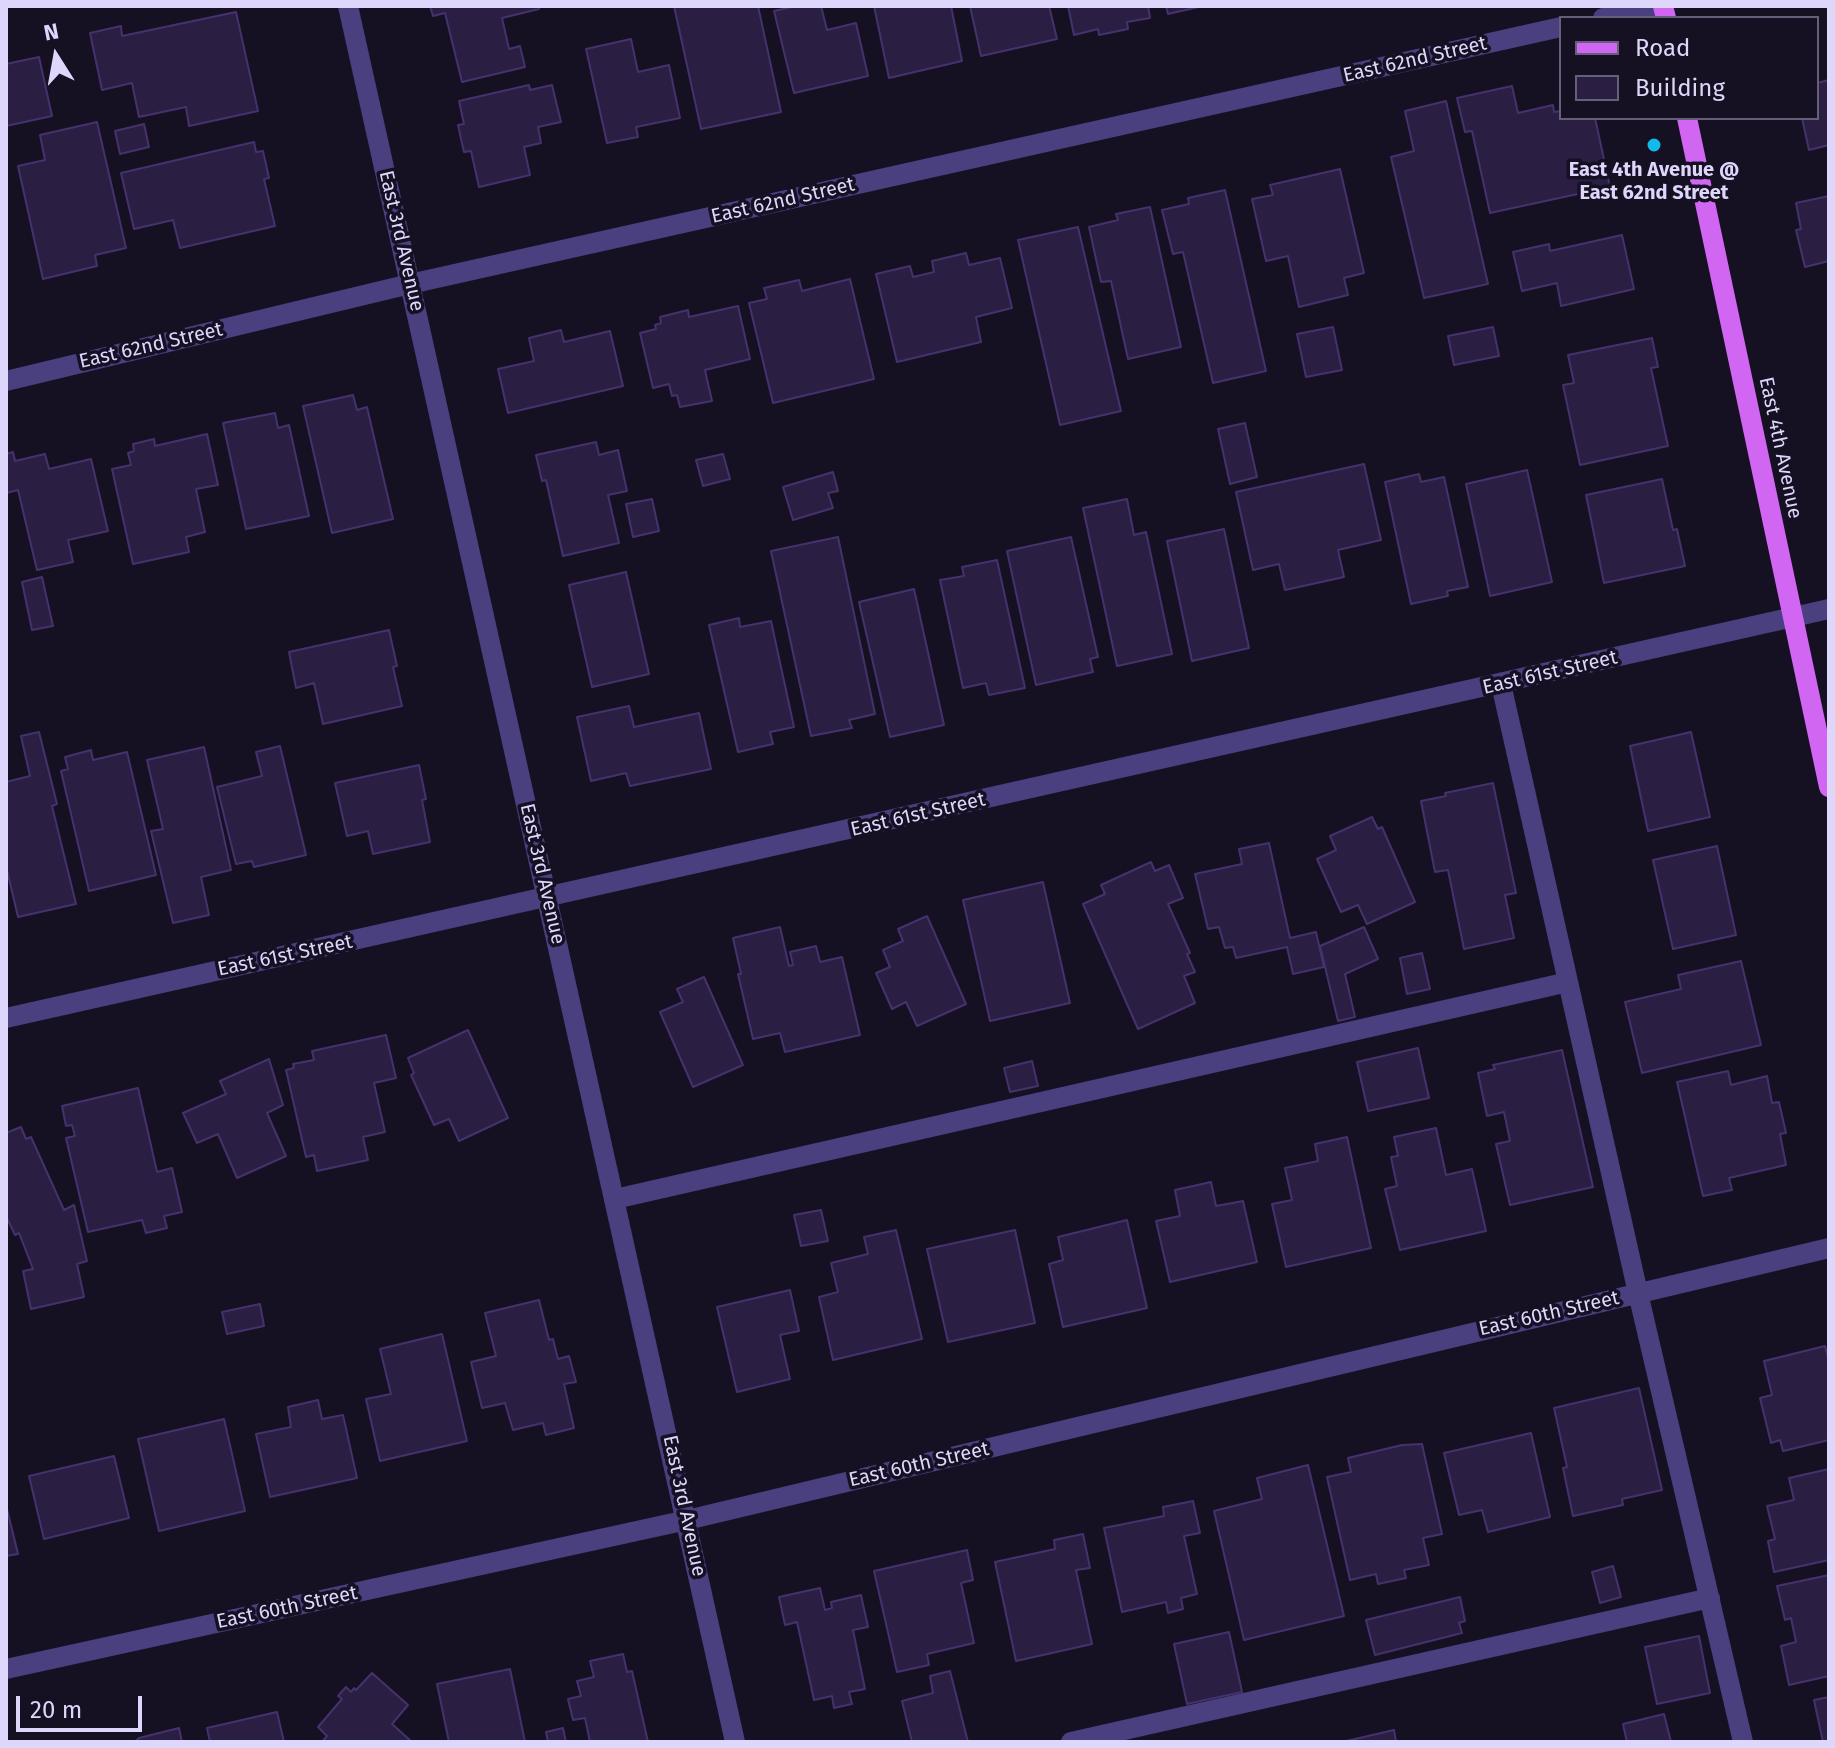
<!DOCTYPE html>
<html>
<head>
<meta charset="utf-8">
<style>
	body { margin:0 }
	#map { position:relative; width:1835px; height:1748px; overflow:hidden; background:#161023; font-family:"Fira Sans",sans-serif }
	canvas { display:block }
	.frame { position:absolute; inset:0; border:8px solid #dfd6fc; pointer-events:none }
	.legend { position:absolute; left:1559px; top:16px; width:260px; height:104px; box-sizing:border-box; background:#161023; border:2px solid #665f7a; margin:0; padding:10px 14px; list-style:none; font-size:24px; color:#dfd6fc }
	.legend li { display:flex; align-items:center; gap:16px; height:40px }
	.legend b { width:40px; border:2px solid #665f7a }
	.north { position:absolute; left:16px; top:16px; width:80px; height:80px; -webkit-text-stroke:6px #161023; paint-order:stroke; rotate:349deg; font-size:22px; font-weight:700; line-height:32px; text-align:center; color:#dfd6fc }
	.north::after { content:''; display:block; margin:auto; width:28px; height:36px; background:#dfd6fc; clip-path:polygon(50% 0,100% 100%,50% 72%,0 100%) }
	.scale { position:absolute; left:16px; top:1696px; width:126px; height:36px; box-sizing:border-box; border:4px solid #dfd6fc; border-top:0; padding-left:10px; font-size:24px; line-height:28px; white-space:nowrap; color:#dfd6fc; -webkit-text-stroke:6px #161023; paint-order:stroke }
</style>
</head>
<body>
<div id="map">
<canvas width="1835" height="1748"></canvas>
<div class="frame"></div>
<ul class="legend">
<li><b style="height:10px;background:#d166f3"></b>Road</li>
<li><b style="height:22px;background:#2a1e43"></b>Building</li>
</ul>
<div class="north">N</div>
<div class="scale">20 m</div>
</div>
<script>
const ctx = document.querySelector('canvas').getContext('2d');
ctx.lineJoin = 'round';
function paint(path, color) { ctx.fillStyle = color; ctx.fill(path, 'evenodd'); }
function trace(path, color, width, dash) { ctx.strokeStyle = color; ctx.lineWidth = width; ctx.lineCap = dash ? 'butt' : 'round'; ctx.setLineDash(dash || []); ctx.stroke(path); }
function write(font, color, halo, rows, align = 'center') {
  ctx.font = font + ' "Fira Sans",sans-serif'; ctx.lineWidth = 7; ctx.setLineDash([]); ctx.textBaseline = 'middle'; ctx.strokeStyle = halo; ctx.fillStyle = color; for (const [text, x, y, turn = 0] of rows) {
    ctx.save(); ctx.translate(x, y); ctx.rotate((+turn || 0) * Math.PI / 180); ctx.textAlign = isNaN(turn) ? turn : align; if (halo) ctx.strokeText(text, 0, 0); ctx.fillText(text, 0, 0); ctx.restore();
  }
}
const building = new Path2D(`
	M 430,6 L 538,6 L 539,9 L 502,18 L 509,49 L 520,46 L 525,67 L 462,82 L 445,13 L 433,16 Z
	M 674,6 L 758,6 L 781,112 L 701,129 Z
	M 796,6 L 821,6 L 827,30 L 856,23 L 868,76 L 794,93 L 774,11 Z
	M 874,6 L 951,6 L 962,61 L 889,78 Z
	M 970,6 L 1049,6 L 1057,39 L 981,56 Z
	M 1068,6 L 1148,6 L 1150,18 L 1127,22 L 1128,29 L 1099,35 L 1098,29 L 1074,35 Z
	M 1166,6 L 1203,6 L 1168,14 Z
	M 236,12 L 258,111 L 189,126 L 186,107 L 139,117 L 132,83 L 102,90 L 90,33 L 121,26 L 122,36 Z
	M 631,39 L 638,72 L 669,65 L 680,118 L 636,127 L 638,137 L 607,143 L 586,49 Z
	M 39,57 L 52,116 L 6,126 L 6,64 Z
	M 1829,80 L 1829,145 L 1809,150 L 1802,118 L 1817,118 L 1817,83 Z
	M 529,85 L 530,90 L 552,85 L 561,122 L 538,127 L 541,143 L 524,147 L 530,175 L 479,187 L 471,151 L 464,152 L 461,139 L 458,125 L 464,124 L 459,101 Z
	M 1512,86 L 1518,113 L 1553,105 L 1554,112 L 1561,111 L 1561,118 L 1595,118 L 1610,187 L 1490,213 L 1472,131 L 1465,132 L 1457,98 Z
	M 1446,101 L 1488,284 L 1424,298 L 1391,157 L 1414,151 L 1405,111 Z
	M 97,122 L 126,248 L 95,255 L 97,266 L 43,279 L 18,166 L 45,160 L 40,135 Z
	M 144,124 L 149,147 L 120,154 L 115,131 Z
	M 254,142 L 256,152 L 263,151 L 269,178 L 264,179 L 275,226 L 180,248 L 173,220 L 134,229 L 121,173 Z
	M 1340,169 L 1364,273 L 1344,278 L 1348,295 L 1299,307 L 1288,256 L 1266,261 L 1252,199 L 1273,195 L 1270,185 Z
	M 1225,190 L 1266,371 L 1213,383 L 1183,252 L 1173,254 L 1162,210 L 1189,204 L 1188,198 Z
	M 1829,196 L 1829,261 L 1805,267 L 1796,230 L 1801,229 L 1796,203 Z
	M 1150,207 L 1181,347 L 1128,359 L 1111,281 L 1101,282 L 1089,227 L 1118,220 L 1116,214 Z
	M 1078,227 L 1121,411 L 1060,425 L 1018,240 Z
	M 1622,235 L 1634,289 L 1561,306 L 1557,283 L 1522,291 L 1513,252 L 1549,244 L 1550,251 Z
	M 966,253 L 969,265 L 1000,258 L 1012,308 L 976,317 L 981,342 L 897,362 L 876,274 L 910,266 L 913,277 L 934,272 L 932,261 Z
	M 850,279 L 874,379 L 773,403 L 749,303 L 767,299 L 764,288 L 799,280 L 802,291 Z
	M 738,306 L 750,359 L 705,370 L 712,401 L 680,407 L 677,395 L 672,396 L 669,384 L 653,388 L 640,333 L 656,329 L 655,325 L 661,323 L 660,317 L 688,310 L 689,317 Z
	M 1333,327 L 1342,370 L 1306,377 L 1297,334 Z
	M 1493,327 L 1499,356 L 1454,365 L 1448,336 Z
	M 561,330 L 564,342 L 610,331 L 623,386 L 508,413 L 498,369 L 534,361 L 529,338 Z
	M 1652,338 L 1658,367 L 1651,368 L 1668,446 L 1580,465 L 1563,385 L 1574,383 L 1568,355 Z
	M 353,395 L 357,410 L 367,407 L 393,519 L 332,533 L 303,406 Z
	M 275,413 L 278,428 L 289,425 L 309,516 L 246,529 L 223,423 Z
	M 1245,423 L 1257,477 L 1230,484 L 1218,429 Z
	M 207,434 L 218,485 L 196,489 L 205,532 L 186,537 L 189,552 L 133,564 L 112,469 L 131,465 L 128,453 L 134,451 L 133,444 L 154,439 L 155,446 Z
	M 596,442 L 599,455 L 618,450 L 627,491 L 608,495 L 619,543 L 563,556 L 546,480 L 542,481 L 536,455 Z
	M 13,452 L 15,461 L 45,454 L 49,469 L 91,459 L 108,531 L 68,540 L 73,562 L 37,570 L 18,490 L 6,493 L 6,454 Z
	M 723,454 L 730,479 L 703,486 L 696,460 Z
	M 1364,464 L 1381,540 L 1338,550 L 1344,577 L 1285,590 L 1279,564 L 1253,570 L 1236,492 Z
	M 1527,470 L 1552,582 L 1490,596 L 1466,484 Z
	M 833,472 L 838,491 L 828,493 L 833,508 L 793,520 L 783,487 Z
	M 1419,474 L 1421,482 L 1444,477 L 1468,587 L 1447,591 L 1448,596 L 1411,604 L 1385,482 Z
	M 1662,479 L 1673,530 L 1677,529 L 1685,566 L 1604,583 L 1586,495 Z
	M 652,499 L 659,531 L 633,537 L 626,504 Z
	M 1127,499 L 1134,535 L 1146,532 L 1172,654 L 1117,666 L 1083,508 Z
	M 1224,529 L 1249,648 L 1192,661 L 1167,541 Z
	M 838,537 L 875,714 L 849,720 L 852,728 L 811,736 L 771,551 Z
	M 1071,537 L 1098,657 L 1090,659 L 1093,672 L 1036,685 L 1007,551 Z
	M 997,560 L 1025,688 L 989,695 L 986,683 L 963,688 L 940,580 L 964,576 L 962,567 Z
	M 626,572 L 649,674 L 592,687 L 569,585 Z
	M 42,577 L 53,626 L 32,630 L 22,582 Z
	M 914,589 L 944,725 L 890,737 L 859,602 Z
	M 739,618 L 740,627 L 771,621 L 794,727 L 770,732 L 773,744 L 738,752 L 709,625 Z
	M 389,630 L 397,666 L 393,667 L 402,706 L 323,724 L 314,683 L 296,688 L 289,652 Z
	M 629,706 L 634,727 L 699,713 L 711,769 L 630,786 L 626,773 L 591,781 L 577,717 Z
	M 39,732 L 57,804 L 52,806 L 76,904 L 18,917 L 6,866 L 6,782 L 30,776 L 21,736 Z
	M 1691,732 L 1710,817 L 1648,831 L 1630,746 Z
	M 280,746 L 306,855 L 254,867 L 252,861 L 236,864 L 217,787 L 262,776 L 256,752 Z
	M 204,747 L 231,870 L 201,877 L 209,915 L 173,923 L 151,831 L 163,829 L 147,760 Z
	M 91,750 L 93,760 L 127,752 L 156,875 L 89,891 L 61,771 L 68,769 L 65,757 Z
	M 419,765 L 426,799 L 422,800 L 430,842 L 373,854 L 368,831 L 347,836 L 335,783 Z
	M 1493,783 L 1516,893 L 1505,895 L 1514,938 L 1464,949 L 1448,870 L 1435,872 L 1421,801 L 1446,796 L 1445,793 Z
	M 1372,817 L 1378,829 L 1382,827 L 1415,902 L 1367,924 L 1358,905 L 1341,912 L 1317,859 L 1336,850 L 1330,836 Z
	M 1269,843 L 1290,938 L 1316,932 L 1324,967 L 1293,974 L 1287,947 L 1236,958 L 1233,947 L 1225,948 L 1219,927 L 1208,929 L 1195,874 L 1242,864 L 1239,849 Z
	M 1717,846 L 1736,935 L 1673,949 L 1653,860 Z
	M 1151,862 L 1155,871 L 1169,865 L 1183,898 L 1168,904 L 1190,953 L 1187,954 L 1195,972 L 1184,976 L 1195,1003 L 1138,1029 L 1083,904 L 1105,894 L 1101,885 Z
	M 1043,882 L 1070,1003 L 990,1021 L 963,900 Z
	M 927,916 L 966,1004 L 917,1026 L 906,1002 L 892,1009 L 876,973 L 890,967 L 883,950 L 903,941 L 898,929 Z
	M 780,927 L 789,966 L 793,965 L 790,952 L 816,946 L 820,962 L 842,957 L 860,1035 L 785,1052 L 780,1033 L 753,1039 L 738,974 L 741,974 L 733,938 Z
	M 1364,927 L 1378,959 L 1345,974 L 1355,1017 L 1338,1021 L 1320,946 Z
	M 1422,953 L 1430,989 L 1407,994 L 1400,958 Z
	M 1741,961 L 1761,1045 L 1642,1073 L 1625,1002 L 1681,989 L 1678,975 Z
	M 704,977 L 743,1065 L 693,1087 L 660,1012 L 683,1002 L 677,989 Z
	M 468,1030 L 508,1118 L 459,1141 L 449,1119 L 434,1125 L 411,1075 L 414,1073 L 408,1058 Z
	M 386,1035 L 396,1078 L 374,1083 L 385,1132 L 363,1137 L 368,1160 L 317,1171 L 314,1155 L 306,1157 L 286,1070 L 294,1068 L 293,1064 L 314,1060 L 312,1051 Z
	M 1418,1048 L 1429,1098 L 1368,1111 L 1357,1062 Z
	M 1562,1050 L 1593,1187 L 1510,1205 L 1496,1144 L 1510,1141 L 1504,1112 L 1487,1116 L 1478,1073 L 1495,1069 L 1493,1065 Z
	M 269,1059 L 283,1105 L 267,1113 L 286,1156 L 237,1178 L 218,1134 L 197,1143 L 183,1113 L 226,1094 L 220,1081 Z
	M 1032,1061 L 1038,1086 L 1010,1092 L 1004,1068 Z
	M 1728,1071 L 1731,1085 L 1767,1076 L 1772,1103 L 1779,1102 L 1786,1133 L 1780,1134 L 1786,1165 L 1729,1178 L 1732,1190 L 1703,1196 L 1677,1082 Z
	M 138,1088 L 157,1172 L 172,1168 L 182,1212 L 164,1216 L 167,1228 L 146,1233 L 142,1220 L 88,1232 L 66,1138 L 75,1136 L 72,1125 L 66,1126 L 62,1106 Z
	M 21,1127 L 26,1139 L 31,1137 L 64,1210 L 74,1205 L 87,1261 L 77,1264 L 84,1297 L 31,1309 L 23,1271 L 33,1269 L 19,1233 L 15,1235 L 6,1216 L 6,1133 Z
	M 1436,1128 L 1446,1175 L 1472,1169 L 1486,1231 L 1400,1250 L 1385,1189 L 1397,1186 L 1391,1157 L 1398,1156 L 1394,1137 Z
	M 1347,1137 L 1371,1248 L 1286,1267 L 1272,1204 L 1292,1200 L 1285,1168 L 1318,1161 L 1315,1144 Z
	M 1211,1182 L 1216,1206 L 1243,1201 L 1257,1262 L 1170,1282 L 1156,1221 L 1180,1216 L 1175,1190 Z
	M 821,1210 L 828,1241 L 801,1246 L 794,1215 Z
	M 1127,1220 L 1147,1308 L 1063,1327 L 1049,1264 L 1063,1260 L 1058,1237 Z
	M 896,1230 L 922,1339 L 833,1360 L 819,1297 L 838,1292 L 831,1263 L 868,1254 L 864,1237 Z
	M 1015,1230 L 1035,1323 L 948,1342 L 927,1249 Z
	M 790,1290 L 799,1331 L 780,1335 L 790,1379 L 737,1392 L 717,1307 Z
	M 539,1300 L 549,1340 L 553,1339 L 558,1359 L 569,1356 L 576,1382 L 564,1384 L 574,1428 L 546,1435 L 543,1423 L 513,1430 L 505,1403 L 482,1408 L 471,1362 L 496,1356 L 485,1313 Z
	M 260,1304 L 264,1326 L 227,1334 L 222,1312 Z
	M 442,1334 L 467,1441 L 380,1461 L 366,1399 L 391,1394 L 380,1349 Z
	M 1825,1346 L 1829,1361 L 1829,1440 L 1783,1451 L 1780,1440 L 1771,1443 L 1760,1398 L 1772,1395 L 1764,1361 Z
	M 1639,1388 L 1662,1490 L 1622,1499 L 1623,1505 L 1573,1516 L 1563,1468 L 1567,1467 L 1554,1408 Z
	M 318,1400 L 322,1419 L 343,1415 L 357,1478 L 270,1497 L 256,1434 L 291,1427 L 288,1407 Z
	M 224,1419 L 245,1511 L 159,1531 L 138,1439 Z
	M 1531,1433 L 1550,1517 L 1488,1532 L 1482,1510 L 1459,1515 L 1444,1453 Z
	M 1422,1444 L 1442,1534 L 1423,1538 L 1429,1565 L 1404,1570 L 1406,1578 L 1378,1584 L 1376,1574 L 1350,1580 L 1327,1477 L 1351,1472 L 1348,1458 L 1402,1445 Z
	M 114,1456 L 129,1518 L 44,1539 L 29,1476 Z
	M 1308,1465 L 1344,1616 L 1244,1640 L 1214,1511 L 1262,1499 L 1257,1478 Z
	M 1829,1469 L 1829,1560 L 1774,1572 L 1768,1541 L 1775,1539 L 1767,1506 L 1794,1500 L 1789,1478 Z
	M 1193,1501 L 1200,1533 L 1184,1536 L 1197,1594 L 1181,1598 L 1183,1609 L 1168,1613 L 1166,1602 L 1122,1612 L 1104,1528 L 1164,1516 L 1163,1507 Z
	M 6,1505 L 18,1554 L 6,1556 Z
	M 1083,1534 L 1090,1568 L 1076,1570 L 1092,1644 L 1016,1661 L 995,1562 L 1055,1549 L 1054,1540 Z
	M 967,1550 L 973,1580 L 961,1583 L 974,1643 L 927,1654 L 929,1665 L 897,1672 L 874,1571 Z
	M 1613,1566 L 1621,1597 L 1600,1603 L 1592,1572 Z
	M 1829,1575 L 1829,1676 L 1789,1685 L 1781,1646 L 1796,1642 L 1791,1618 L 1785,1620 L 1777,1586 Z
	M 820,1588 L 825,1610 L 832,1608 L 831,1602 L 861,1595 L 868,1627 L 853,1630 L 865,1689 L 849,1692 L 852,1704 L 834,1708 L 832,1696 L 814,1700 L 797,1622 L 785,1625 L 779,1597 Z
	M 1460,1597 L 1465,1621 L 1459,1623 L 1462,1633 L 1375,1655 L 1366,1620 Z
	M 1229,1632 L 1242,1692 L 1187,1704 L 1174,1644 Z
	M 1699,1636 L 1710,1693 L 1657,1704 L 1645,1647 Z
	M 623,1654 L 627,1672 L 632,1671 L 648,1742 L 590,1742 L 585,1718 L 573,1720 L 568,1699 L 581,1696 L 577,1681 L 594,1677 L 590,1661 Z
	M 510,1669 L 525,1742 L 449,1742 L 437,1684 Z
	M 950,1671 L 968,1742 L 912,1742 L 902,1701 L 933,1693 L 930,1676 Z
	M 372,1673 L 408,1705 L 392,1724 L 412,1742 L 322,1742 L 327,1736 L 318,1727 L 342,1699 L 338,1696 L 346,1687 L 351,1692 L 354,1688 L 356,1690 Z
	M 1829,1697 L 1829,1742 L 1823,1742 L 1814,1700 Z
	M 277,1712 L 284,1742 L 210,1742 L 207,1728 Z
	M 1664,1714 L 1671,1742 L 1627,1742 L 1623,1724 Z
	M 179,1728 L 182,1742 L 135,1742 L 139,1738 Z
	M 563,1728 L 566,1742 L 548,1742 L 546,1732 Z
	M 1394,1730 L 1396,1742 L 1342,1742 Z`);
const minor = new Path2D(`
	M 348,6 L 735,1742
	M 1603,18 L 1657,6
	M 6,381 L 410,284 L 1561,27
	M 1501,684 L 1638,1293 L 1743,1742
	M 6,1018 L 1829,609
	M 615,1199 L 1568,982
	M 6,1669 L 687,1520 L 1829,1248
	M 1071,1742 L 1710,1598`);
const major = new Path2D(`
	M 1663,6 L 1666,18
	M 1687,118 L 1829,787`);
const markers = [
	[1654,145,8,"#12b9eb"]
];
const streetNames = [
	["East 62nd Street",1415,60,-13],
	["East 62nd Street",783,201,-13],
	["East 3rd Avenue",401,241,77],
	["East 62nd Street",151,346,-13],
	["East 4th Avenue",1780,448,78],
	["East 61st Street",1550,673,-13],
	["East 61st Street",918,815,-13],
	["East 3rd Avenue",542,874,77],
	["East 61st Street",285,956,-12],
	["East 60th Street",1549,1314,-13],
	["East 60th Street",919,1465,-13],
	["East 3rd Avenue",684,1506,78],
	["East 60th Street",287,1608,-12]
];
const poiNames = [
	["East 4th Avenue @",1654,170],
	["East 62nd Street",1654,193]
];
paint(building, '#2a1e43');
trace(building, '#45326d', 2);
trace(minor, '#4a3f7f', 20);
trace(major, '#d166f3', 20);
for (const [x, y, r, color] of markers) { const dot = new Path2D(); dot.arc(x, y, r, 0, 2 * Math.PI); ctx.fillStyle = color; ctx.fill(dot); trace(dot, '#161023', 3); }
write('20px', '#dfd6fc', '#161023', streetNames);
write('bold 20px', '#dfd6fc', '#161023', poiNames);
</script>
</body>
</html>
